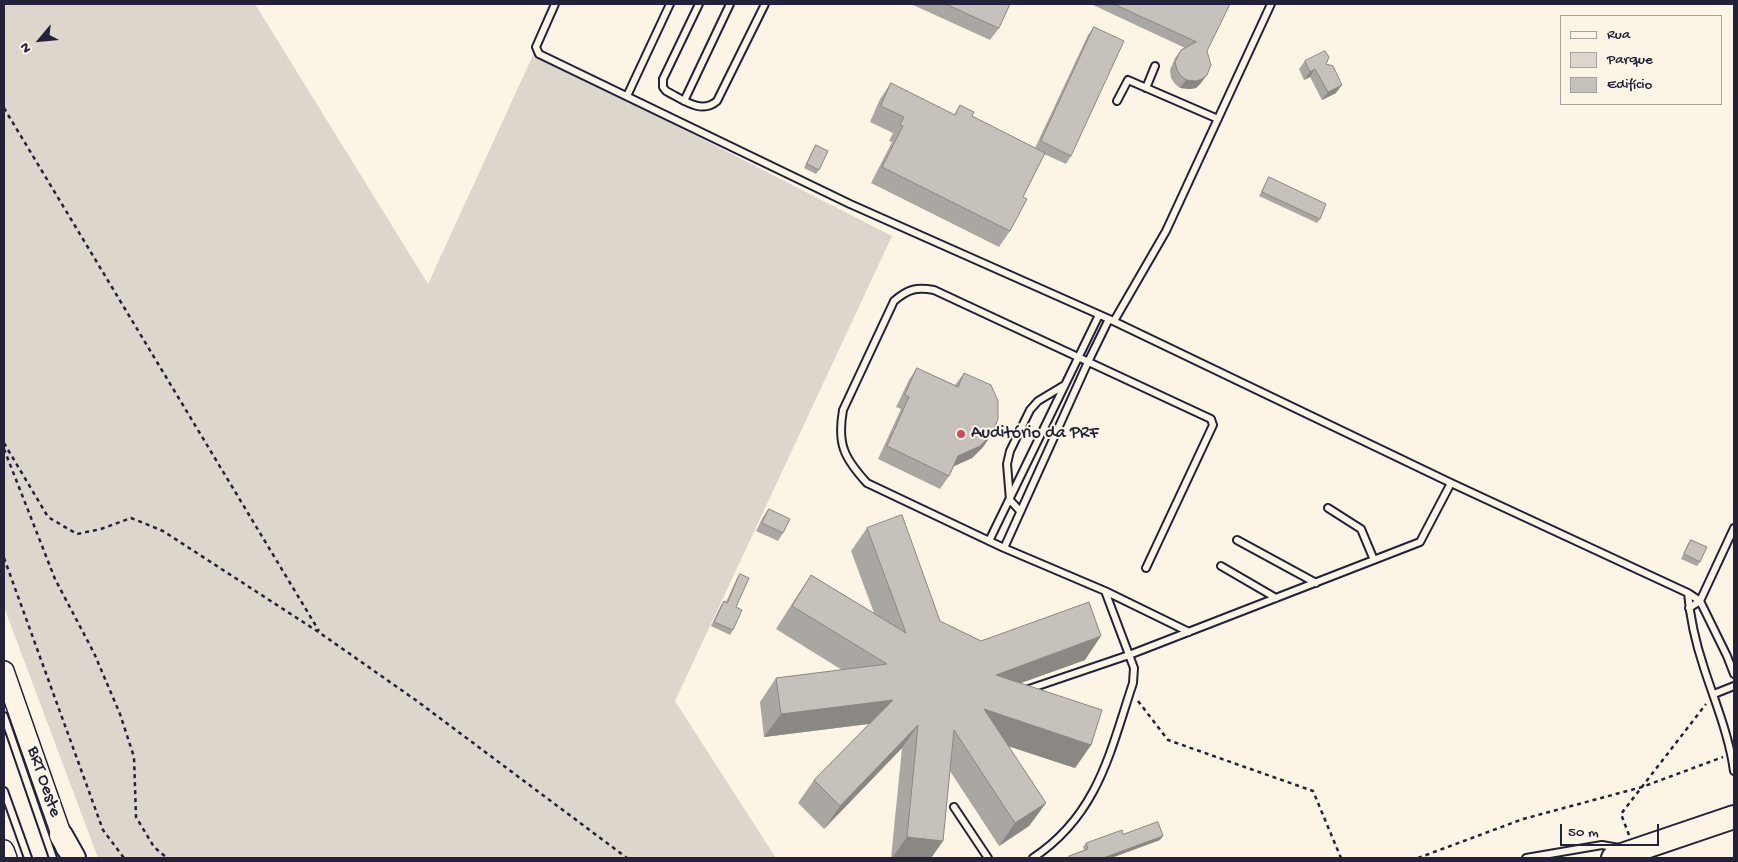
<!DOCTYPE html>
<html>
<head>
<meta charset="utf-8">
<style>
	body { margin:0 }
	#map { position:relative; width:1738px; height:862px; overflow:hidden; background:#fcf5e5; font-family:"Gochi Hand",sans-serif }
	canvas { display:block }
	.frame { position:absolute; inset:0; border:5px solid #22223b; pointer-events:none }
	.legend { position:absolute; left:1560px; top:15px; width:162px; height:90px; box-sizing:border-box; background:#fcf5e5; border:1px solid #a5a1a1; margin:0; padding:6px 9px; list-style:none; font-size:15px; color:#22223b }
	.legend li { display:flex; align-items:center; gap:10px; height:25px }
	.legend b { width:25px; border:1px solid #a5a1a1 }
	.north { position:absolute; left:15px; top:15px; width:50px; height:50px; -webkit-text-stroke:4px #fcf5e5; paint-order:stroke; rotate:242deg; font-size:14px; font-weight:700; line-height:20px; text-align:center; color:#22223b }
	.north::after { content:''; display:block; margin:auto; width:18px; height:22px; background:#22223b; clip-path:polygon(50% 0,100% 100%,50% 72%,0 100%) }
	.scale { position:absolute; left:1560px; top:824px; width:99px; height:22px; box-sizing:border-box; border:2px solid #22223b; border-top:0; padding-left:6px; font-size:15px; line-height:18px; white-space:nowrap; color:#22223b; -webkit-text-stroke:4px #fcf5e5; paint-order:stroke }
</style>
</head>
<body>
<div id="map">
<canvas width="1738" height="862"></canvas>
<div class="frame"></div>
<ul class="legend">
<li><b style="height:6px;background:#fcf5e5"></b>Rua</li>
<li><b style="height:14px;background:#dcd6cc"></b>Parque</li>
<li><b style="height:14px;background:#c6c1bb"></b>Edifício</li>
</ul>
<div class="north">N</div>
<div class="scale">50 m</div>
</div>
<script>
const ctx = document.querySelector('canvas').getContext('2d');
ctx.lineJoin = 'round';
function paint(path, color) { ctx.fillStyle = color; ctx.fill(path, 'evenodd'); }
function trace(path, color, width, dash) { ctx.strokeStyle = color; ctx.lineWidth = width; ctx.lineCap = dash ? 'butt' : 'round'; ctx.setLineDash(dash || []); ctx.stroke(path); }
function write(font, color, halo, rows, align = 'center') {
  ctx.font = font + ' "Gochi Hand",sans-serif'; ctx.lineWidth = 4; ctx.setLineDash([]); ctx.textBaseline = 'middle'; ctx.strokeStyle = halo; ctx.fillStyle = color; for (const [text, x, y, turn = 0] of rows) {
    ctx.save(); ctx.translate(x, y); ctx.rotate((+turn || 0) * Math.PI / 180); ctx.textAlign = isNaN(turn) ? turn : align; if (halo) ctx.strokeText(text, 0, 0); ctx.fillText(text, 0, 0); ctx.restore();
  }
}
const green = new Path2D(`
	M 4,4 L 255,4 L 428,284 L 534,53 L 892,236 L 675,701 L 776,858 L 98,858 L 4,607 Z`);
const path = new Path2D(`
	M 4,108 L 319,631
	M 4,443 L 48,517 L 77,534 L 101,529 L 131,518 L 163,531 L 320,633 L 417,701 L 627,858
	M 4,449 L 55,579 L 94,653 L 120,714 L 134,757 L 136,817 L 154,847 L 167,858
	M 4,558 L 103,830 L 124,858
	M 1138,701 L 1168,740 L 1313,791 L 1341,858
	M 1629,835 L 1621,814 L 1706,704
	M 1418,858 L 1523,819 L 1642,787 L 1723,757`);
const lane = new Path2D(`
	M 555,4 L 536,47 L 539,54 L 850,204 L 1109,319 L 1451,483 L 1688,593 L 1700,601 L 1727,656 L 1734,674
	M 699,4 L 663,79 L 663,87 L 666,91 C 682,99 701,115 717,101 L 765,4
	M 1146,88 L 1155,66
	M 627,96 L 670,4
	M 684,101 L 730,4
	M 1117,101 L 1128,80 L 1218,119
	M 1114,321 L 1166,231 L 1271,4
	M 1328,508 L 1361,529 L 1374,560
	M 1020,511 L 1010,500 L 1007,464 L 1010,451 L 1030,410 L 1038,401 L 1063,386
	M 1237,540 L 1316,583
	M 989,541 L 1099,315
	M 1004,548 L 1088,362 L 1109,319
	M 1221,566 L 1276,598
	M 1105,591 L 1004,548 L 867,483 C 844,458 837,444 843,410 L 894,301 C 908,289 916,287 934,290 L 1211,419 L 1213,425 L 1146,568
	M 1688,593 C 1690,618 1696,644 1704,668 C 1715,702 1729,735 1734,771
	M 1689,608 L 1700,601 L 1734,528
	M 1026,690 L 1129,655 L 1420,542 L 1451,483
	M 1714,694 L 1734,686
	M 4,716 L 53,858
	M 4,791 L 28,858
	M 954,807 L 988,858
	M 1033,858 C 1098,815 1110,752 1133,683 L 1134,668 L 1105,591 L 1189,632
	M 1526,858 L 1602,845 L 1619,848`);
const primary = new Path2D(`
	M 4,671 L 66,848
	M 4,850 L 7,858`);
const highway = new Path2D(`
	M 61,835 L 74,858
	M 1613,858 L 1734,817`);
const wall = new Path2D(`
	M 911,4 L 1010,4 L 999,28 L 990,40 Z
	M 1091,4 L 1230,4 L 1207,51 L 1201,83 L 1196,88 L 1190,89 L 1180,88 L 1175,84 L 1171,78 L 1170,70 L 1175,58 L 1181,50 L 1185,48 Z
	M 1094,27 L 1071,156 L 1066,164 L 1044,154 L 1023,197 L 1010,231 L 999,247 L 871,183 L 892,142 L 889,141 L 893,133 L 870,122 L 880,99 L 891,83 L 954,115 L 960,105 L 972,116 L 1035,148 L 1088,35 Z
	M 1305,61 L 1326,64 L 1336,93 L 1322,100 L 1310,77 L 1304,80 L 1299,69 Z
	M 816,145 L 819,170 L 816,174 L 804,168 L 813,149 Z
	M 1269,177 L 1320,219 L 1317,223 L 1259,196 Z
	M 917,368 L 955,385 L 964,373 L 992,434 L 983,447 L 972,458 L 954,466 L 949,476 L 940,489 L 878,459 L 901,409 L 896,407 L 909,380 Z
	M 769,509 L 783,533 L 778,541 L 756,531 L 763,517 Z
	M 867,528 L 940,621 L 981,641 L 1085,660 L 1021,683 L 1091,745 L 1075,768 L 1008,746 L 1046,803 L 1029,826 L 999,846 L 950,771 L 943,841 L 931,858 L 891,858 L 902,748 L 824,829 L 798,803 L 814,780 L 869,724 L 764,737 L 760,702 L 776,678 L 842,670 L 776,629 L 795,599 L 811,575 L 874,613 L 851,551 Z
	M 1691,540 L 1700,562 L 1697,566 L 1681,559 L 1688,544 Z
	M 740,574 L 733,630 L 730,635 L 711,626 L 721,605 L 724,601 L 726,602 L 737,578 Z
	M 1123,834 L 1160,840 L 1111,858 L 1067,858 L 1069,856 L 1084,850 L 1083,847 L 1086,843 Z`);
const shadedWall = new Path2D(`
	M 1315,69 L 1310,77 L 1304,80 L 1310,72 Z
	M 1207,75 L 1201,83 L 1196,88 L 1190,89 L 1180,88 L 1186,80 Z
	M 1342,85 L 1336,93 L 1322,100 L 1328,92 Z
	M 992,434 L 983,447 L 972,458 L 950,468 L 958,456 Z
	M 1101,636 L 1085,660 L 979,698 L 996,675 Z
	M 893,700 L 876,723 L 764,737 L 781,714 Z
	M 984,709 L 1091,745 L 1075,768 L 968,733 Z
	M 918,725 L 902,748 L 824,829 L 840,806 Z
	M 1046,803 L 1029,826 L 999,846 L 1015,823 Z
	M 1163,836 L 1160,840 L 1111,858 L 1103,858 Z
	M 907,837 L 943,841 L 931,858 L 892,858 Z`);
const building = new Path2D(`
	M 946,4 L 1010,4 L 999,28 Z
	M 1114,4 L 1230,4 L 1207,51 L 1211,65 L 1207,75 L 1202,79 L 1196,81 L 1186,80 L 1181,76 L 1177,70 L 1175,62 L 1181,50 L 1196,42 Z
	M 1094,27 L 1124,41 L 1071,156 L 1041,141 Z
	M 1325,51 L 1329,57 L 1326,64 L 1333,66 L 1342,85 L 1328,92 L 1315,69 L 1310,72 L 1305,61 Z
	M 891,83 L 955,115 L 960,105 L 974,112 L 972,116 L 1045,153 L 1023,197 L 1027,199 L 1010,231 L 882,167 L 903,126 L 900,125 L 904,117 L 881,106 Z
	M 816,145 L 828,151 L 819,170 L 807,164 Z
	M 1269,177 L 1326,204 L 1320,219 L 1262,192 Z
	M 917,368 L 958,387 L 964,373 L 991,385 L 998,401 L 998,419 L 992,434 L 980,446 L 958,456 L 949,476 L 887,446 L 909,397 L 905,395 Z
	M 769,509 L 790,519 L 783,533 L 762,523 Z
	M 902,515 L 940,621 L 981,641 L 1089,602 L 1101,636 L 996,675 L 1102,710 L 1091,745 L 984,709 L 1046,803 L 1015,823 L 954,730 L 943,841 L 907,837 L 918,725 L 840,806 L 814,780 L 893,700 L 781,714 L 776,678 L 887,664 L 792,606 L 811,575 L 906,633 L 867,528 Z
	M 1691,540 L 1707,547 L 1700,562 L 1684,554 Z
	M 740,574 L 749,578 L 736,607 L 742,610 L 733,630 L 714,622 L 724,601 L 727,603 Z
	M 1158,822 L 1163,836 L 1103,858 L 1070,858 L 1069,856 L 1088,849 L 1086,843 L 1122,830 L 1123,834 Z`);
const markers = [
	[961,434,5,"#d1495b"]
];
const poiNames = [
	["Auditório da PRF",971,434]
];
const streetNames = [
	["BRT Oeste",43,782,71]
];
paint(green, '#dcd6cc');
trace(lane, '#22223b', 10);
trace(primary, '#22223b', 22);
trace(highway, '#22223b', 26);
trace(path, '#22223b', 2.5, [4, 4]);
trace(lane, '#fcf5e5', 6);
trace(primary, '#fcf5e5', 19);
trace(highway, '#fcf5e5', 22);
paint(wall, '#aaa6a1');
paint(shadedWall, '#8b8783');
paint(building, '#c6c1bb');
trace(building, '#8b8783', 1);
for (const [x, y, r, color] of markers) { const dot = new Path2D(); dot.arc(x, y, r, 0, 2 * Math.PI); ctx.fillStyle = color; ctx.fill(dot); trace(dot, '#fcf5e5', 2); }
write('18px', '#22223b', '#fcf5e5', poiNames, 'left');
write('18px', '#22223b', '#fcf5e5', streetNames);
</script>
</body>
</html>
